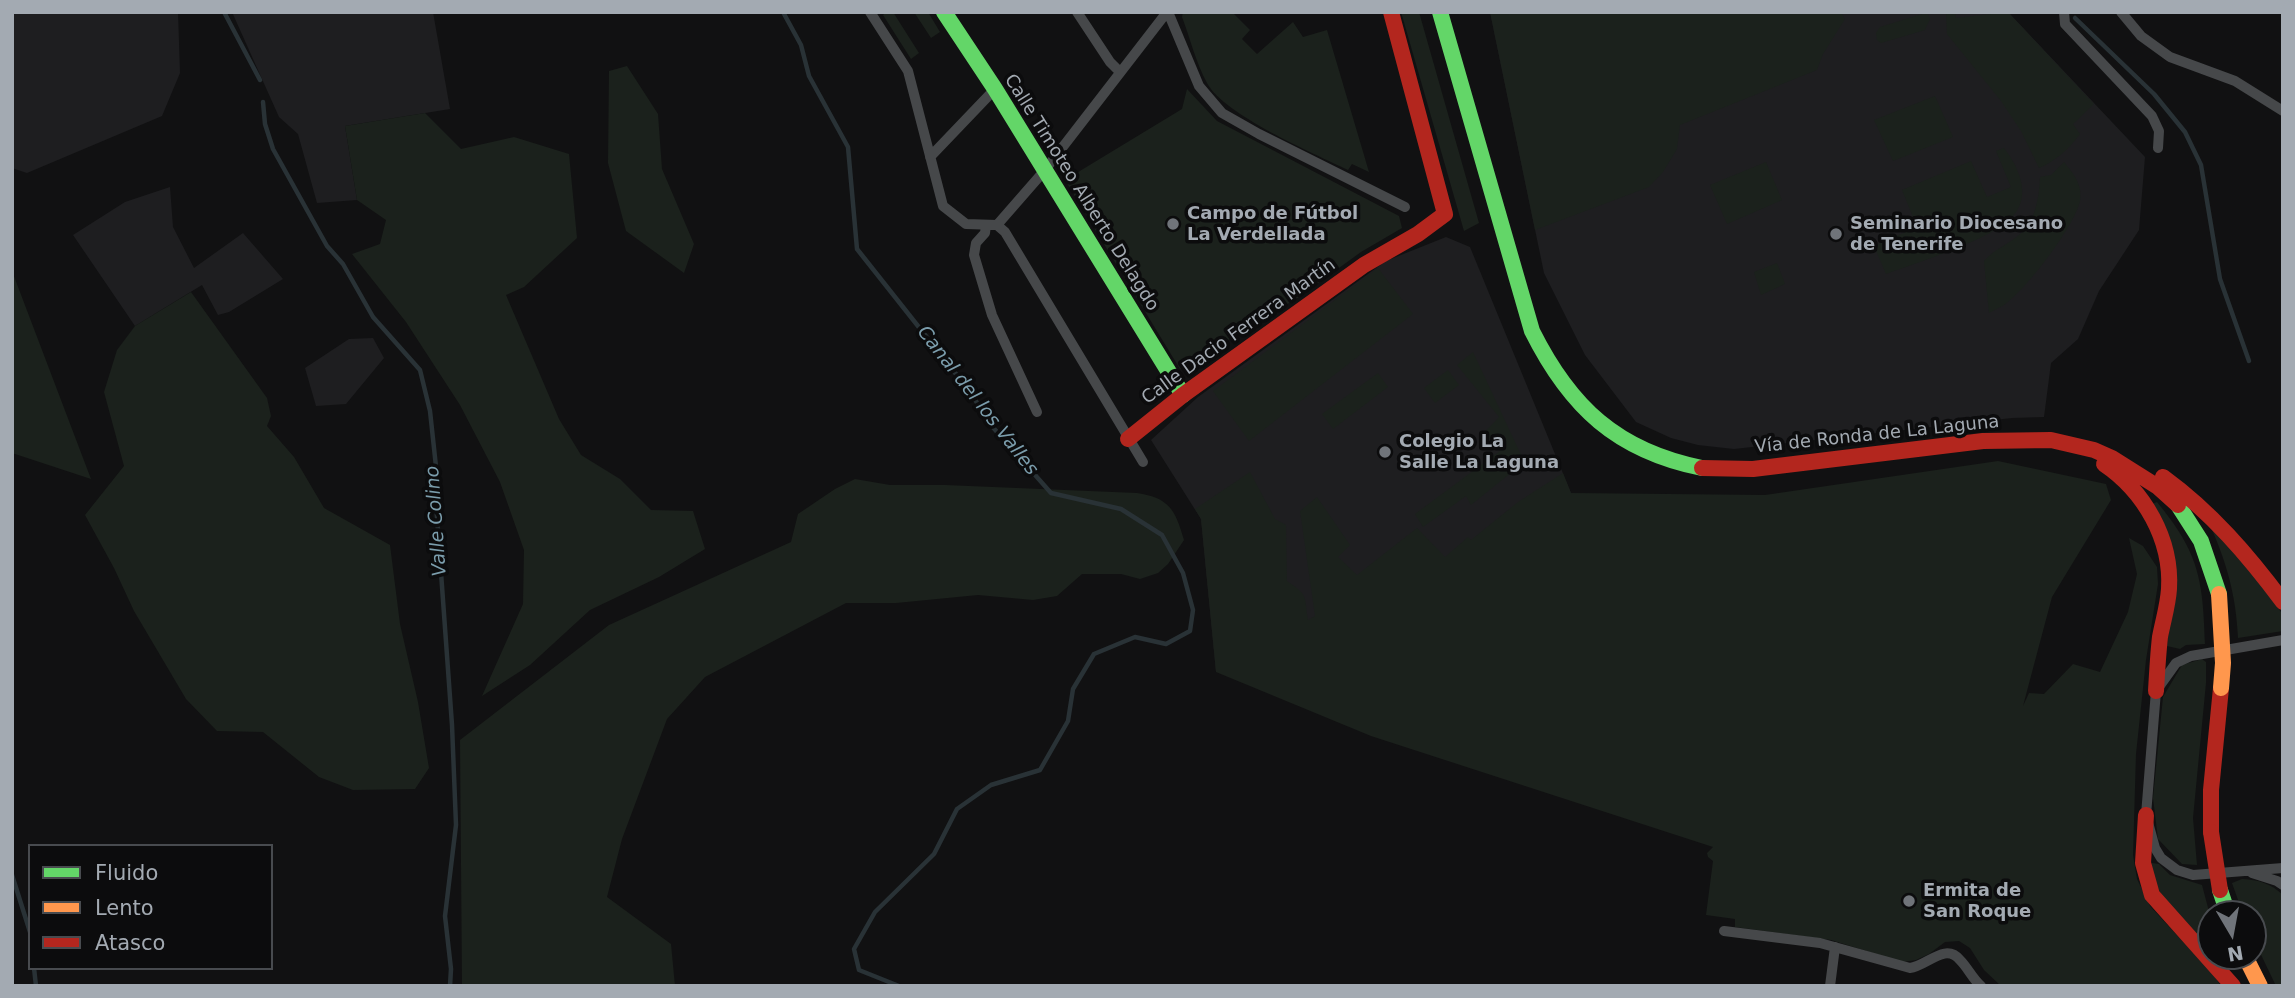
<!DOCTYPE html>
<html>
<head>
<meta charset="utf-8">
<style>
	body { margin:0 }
	#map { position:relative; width:2295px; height:998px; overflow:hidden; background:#111112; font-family:"DejaVu Sans",sans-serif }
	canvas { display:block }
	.frame { position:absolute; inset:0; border:14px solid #a3aab2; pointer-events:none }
	.legend { position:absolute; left:28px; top:844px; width:245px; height:126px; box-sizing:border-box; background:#0c0c0d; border:2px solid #484b4f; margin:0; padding:9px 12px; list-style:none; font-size:21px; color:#a3aab2 }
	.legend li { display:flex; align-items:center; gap:14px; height:35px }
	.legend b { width:35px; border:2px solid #484b4f }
	.north { position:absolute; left:2197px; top:900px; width:70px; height:70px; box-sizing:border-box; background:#0c0c0d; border:2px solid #484b4f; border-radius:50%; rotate:170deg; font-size:19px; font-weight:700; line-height:28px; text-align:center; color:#a3aab2 }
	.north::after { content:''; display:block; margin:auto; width:24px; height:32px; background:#70747a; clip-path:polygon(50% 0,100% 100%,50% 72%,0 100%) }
</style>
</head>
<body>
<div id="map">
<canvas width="2295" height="998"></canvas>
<div class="frame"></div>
<ul class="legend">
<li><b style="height:9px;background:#63d668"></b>Fluido</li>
<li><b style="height:9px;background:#ff974d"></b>Lento</li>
<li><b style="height:9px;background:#b3261e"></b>Atasco</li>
</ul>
<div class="north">N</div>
</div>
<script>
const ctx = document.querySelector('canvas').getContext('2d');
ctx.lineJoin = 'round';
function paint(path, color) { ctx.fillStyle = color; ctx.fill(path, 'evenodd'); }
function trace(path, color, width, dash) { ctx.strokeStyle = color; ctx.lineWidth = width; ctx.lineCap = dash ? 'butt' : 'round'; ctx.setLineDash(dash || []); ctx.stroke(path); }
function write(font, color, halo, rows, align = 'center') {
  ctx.font = font + ' "DejaVu Sans",sans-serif'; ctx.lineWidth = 7; ctx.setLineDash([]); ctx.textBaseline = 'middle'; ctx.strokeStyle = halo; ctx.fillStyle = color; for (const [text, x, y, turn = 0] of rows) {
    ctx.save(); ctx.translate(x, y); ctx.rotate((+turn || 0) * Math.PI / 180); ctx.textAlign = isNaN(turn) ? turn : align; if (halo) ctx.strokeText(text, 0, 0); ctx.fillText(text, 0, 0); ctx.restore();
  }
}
const built = new Path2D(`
	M 12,12 L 178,12 L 180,73 L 162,116 L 27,173 L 12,168 Z
	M 232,12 L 433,12 L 450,109 L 345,126 L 357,200 L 317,203 L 298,134 L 279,117 Z
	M 1490,12 L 2008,12 L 2145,157 L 2139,230 L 2099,291 L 2078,339 L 2051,363 L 2044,417 L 2012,418 L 1734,449 L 1698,445 L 1671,438 L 1636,422 L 1585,355 L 1544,273 Z
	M 170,187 L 173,227 L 194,268 L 243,233 L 283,279 L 229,312 L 218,315 L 202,285 L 135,326 L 73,235 L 125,202 Z
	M 1446,237 L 1470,247 L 1571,493 L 1518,623 L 1216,672 L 1201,519 L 1151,440 L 1198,397 L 1386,261 Z
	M 373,338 L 384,358 L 346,404 L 316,406 L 305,368 L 349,339 Z`);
const green = new Path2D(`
	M 886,12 L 893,12 L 919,53 L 911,59 L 883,15 Z
	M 914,12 L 928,12 L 940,32 L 931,38 Z
	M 1183,12 L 1232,12 L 1250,30 L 1242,39 L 1257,54 L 1293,22 L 1303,37 L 1327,30 L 1369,172 L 1352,164 L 1348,170 C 1313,153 1224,115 1207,83 C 1196,63 1190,38 1182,17 Z
	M 1401,12 L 1419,12 L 1479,223 L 1464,231 Z
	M 1490,12 L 1841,12 L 1845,19 L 1823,54 L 1817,70 L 1680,125 L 1677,149 L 1663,172 L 1649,187 L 1535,230 Z
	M 1946,12 L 1955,12 L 1956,18 L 2008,12 L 2094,104 L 2073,124 L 2080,134 C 2069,149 2056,161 2039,168 L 2021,131 L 2001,101 L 1947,34 Z
	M 1922,14 L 1928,14 L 1930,19 L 1925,30 L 1881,43 L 1877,40 L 1876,33 L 1880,27 Z
	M 627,66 L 658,114 L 662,169 L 694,244 L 684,273 L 626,231 L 608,163 L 609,71 Z
	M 1187,89 L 1217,121 L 1399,216 L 1402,228 L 1361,252 L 1299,297 L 1180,369 L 1065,180 L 1182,109 Z
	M 1935,96 L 1953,137 L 1893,161 L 1874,120 Z
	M 425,113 L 461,149 L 514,137 L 569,154 L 577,238 L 524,287 L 506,295 L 559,419 L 581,455 L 620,479 L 651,510 L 693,511 L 705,549 L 659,577 L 590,610 L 530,665 L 482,696 L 523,604 L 524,550 L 500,482 L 460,405 L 406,322 L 352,254 L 380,244 L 386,220 L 357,200 L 345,126 Z
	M 2004,148 C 2018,166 2032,195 2013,216 C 1994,239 1916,263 1886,274 L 1874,246 L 1917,227 L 1902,190 L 1971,161 L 1987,197 L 2011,187 L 1996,151 Z
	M 1766,162 L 1782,200 L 1727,224 L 1710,185 Z
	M 2064,162 C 2073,173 2083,185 2080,201 C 2074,227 2026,290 2004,305 C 1999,308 1994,310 1989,313 L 1984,261 C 1995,248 2014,242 2024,230 C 2037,215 2039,195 2040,177 L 2051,175 Z
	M 1777,263 L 1785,284 L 1761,295 L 1754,272 Z
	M 1378,268 L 1413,314 L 1249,441 L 1213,391 Z
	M 12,271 L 91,479 L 12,453 Z
	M 191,292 L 267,398 L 271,416 L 267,426 L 294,457 L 324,508 L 390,545 L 400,624 L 418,702 L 429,768 L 415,789 L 353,790 L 319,777 L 263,732 L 217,731 L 186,699 L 134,611 L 114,568 L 85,515 L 124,466 L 104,392 L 117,350 L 135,326 Z
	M 1473,352 L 1522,457 L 1522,464 L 1471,505 L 1466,496 L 1423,527 L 1415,514 L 1500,451 L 1485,432 L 1499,417 L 1457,365 Z
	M 1448,370 L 1459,385 L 1435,403 L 1424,388 Z
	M 1378,373 L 1388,387 L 1333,429 L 1322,414 Z
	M 1998,461 L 2106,484 L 2111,500 L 2052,597 L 2023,706 L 2029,693 L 2044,694 L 2073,664 L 2100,672 L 2128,612 L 2137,574 L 2129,538 L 2143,546 L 2157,567 L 2158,584 L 2146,660 L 2136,754 L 2133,855 L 2137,879 L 2150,906 L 2213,974 L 2221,986 L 2001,986 L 1984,970 L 1970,948 L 1959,941 L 1945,942 L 1929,954 L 1916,960 L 1902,962 L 1831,940 L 1735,927 L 1735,919 L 1706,915 L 1713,861 L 1708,857 L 1707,853 L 1713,847 L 1371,736 L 1216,672 L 1201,519 L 1195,509 L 1250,472 L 1275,519 L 1286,525 L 1287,581 C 1309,596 1304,596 1308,620 L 1315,616 L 1300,511 L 1317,497 L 1350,545 L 1338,557 L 1357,575 L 1417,528 L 1445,557 L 1468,537 L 1471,540 L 1518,502 L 1563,473 L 1571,493 L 1765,495 Z
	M 855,479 L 890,485 L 945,485 L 1137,493 C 1169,498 1175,509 1184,540 L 1168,564 L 1158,573 L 1140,579 L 1121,574 L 1082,574 L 1057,596 L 1033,600 L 978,595 L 896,603 L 846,603 L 705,677 L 667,719 L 622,839 L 607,897 L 671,944 L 675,986 L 462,986 L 460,740 L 609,625 L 791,542 L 798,514 L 835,489 Z
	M 2157,502 C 2199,553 2203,579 2205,644 L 2186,645 L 2180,649 L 2167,646 L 2172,601 L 2152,504 Z
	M 2210,525 L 2256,576 L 2283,615 L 2283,631 L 2238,638 C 2236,595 2227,564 2210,525 Z
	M 2202,659 L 2206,662 L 2206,683 L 2193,818 L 2197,865 L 2182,864 L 2158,839 L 2153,798 L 2163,697 L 2182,665 Z
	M 2152,863 L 2159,864 L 2170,875 L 2202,885 L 2211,919 L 2211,950 L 2162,896 L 2148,869 Z
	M 2242,879 C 2259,880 2270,883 2283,895 L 2283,986 L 2276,986 L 2253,938 L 2253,914 L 2243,914 L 2232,883 Z`);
const stream = new Path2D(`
	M 224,12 L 260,80
	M 783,12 L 801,45 L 809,76 L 848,147 L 857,249 L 971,393 L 990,424 L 1051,493 L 1121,509 L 1162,535 L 1183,573 L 1193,610 L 1190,631 L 1166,644 L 1135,637 L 1094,654 L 1073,689 L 1068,721 L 1040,770 L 991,785 L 957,809 L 934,854 L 875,912 L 854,949 L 859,970 L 899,986
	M 2075,18 L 2154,94 L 2185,132 L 2201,165 L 2220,279 L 2249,361
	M 263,102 L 265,124 L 273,149 L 327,246 L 343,264 L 373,317 L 420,370 L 430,411 L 437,476 L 436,503 L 452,725 L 456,825 L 445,916 L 451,969 L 450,986
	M 12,875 L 30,932
	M 34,968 L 36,986`);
const street = new Path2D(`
	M 870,12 L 908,71 L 943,206 L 966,224 L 997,225
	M 1077,12 L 1110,62 L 1120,72
	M 1168,12 L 1199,86 L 1222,113 L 1259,134 L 1405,207
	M 2064,12 L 2065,24 L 2152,116 L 2159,131 L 2158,148
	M 2121,12 L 2141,36 L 2170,57 L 2235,81 L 2283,111
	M 930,157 L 995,89
	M 986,225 L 985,233 L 976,243 L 974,255 L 992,315 L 1037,412
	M 997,225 L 1005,232 L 1143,462
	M 997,225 L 1045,170 L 1167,12
	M 2283,640 L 2191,656 L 2176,663 L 2156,691 L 2146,815 L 2155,848 L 2161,858 L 2177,870 L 2193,875 L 2283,868
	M 2252,873 L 2277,881 L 2283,885
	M 1724,931 L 1820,943 L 1910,968 C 1927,966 1945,942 1960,960 C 1968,968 1972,978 1981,986
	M 1830,986 L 1835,947`);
const fast = new Path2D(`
	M 944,12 L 995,89 L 1183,395
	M 1440,12 L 1532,331 C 1570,407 1617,451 1702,468
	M 2178,505 L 2201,541 L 2219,594
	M 2220,890 L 2228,914`);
const slow = new Path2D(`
	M 2245,956 L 2260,986`);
const jam = new Path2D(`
	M 1128,439 L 1183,395 L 1364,265 L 1418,234 L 1445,214 L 1391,12
	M 2104,464 C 2144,491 2172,539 2169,589 C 2168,605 2163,621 2160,637 C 2158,655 2157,673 2156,691
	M 1702,468 L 1753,469 L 1983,441 L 2051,440 L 2094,450 L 2112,458 L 2158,487 L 2178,505
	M 2163,477 C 2211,512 2248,555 2283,602
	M 2146,815 L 2143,863 L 2152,895 L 2233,986
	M 2211,832 L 2211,790 L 2221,688`);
const slowBridge = new Path2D(`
	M 2219,594 L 2223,663 L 2221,688`);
const jamBridge = new Path2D(`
	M 2211,832 L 2220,890`);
const markers = [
	[1173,224,7,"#70747a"],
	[1836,234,7,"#70747a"],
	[1385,452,7,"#70747a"],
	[1909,901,7,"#70747a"]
];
const streetNames = [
	["Calle Timoteo Alberto Delagdo",1081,193,58],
	["Calle Dacio Ferrera Martín",1239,332,-36],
	["Vía de Ronda de La Laguna",1877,435,-6]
];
const poiNames = [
	["Campo de Fútbol",1187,214],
	["La Verdellada",1187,235],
	["Seminario Diocesano",1850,224],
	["de Tenerife",1850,245],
	["Colegio La",1399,442],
	["Salle La Laguna",1399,463],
	["Ermita de",1923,891],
	["San Roque",1923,912]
];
const waterNames = [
	["Canal del los Valles",977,401,52],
	["Valle Colino",437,521,-94]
];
paint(built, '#1e1e20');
paint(green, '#1b211c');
trace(stream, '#293236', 4.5);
trace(street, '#46484a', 10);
trace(fast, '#63d668', 16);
trace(slow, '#ff974d', 16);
trace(jam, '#b3261e', 16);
trace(slowBridge, '#ff974d', 16);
trace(jamBridge, '#b3261e', 16);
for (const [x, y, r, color] of markers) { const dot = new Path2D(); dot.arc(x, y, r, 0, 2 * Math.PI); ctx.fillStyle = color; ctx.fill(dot); trace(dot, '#0c0c0d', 2.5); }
write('18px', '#a3aab2', '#0c0c0d', streetNames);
write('bold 18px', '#a3aab2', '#0c0c0d', poiNames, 'left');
write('italic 19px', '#7b9dac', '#0c0c0d', waterNames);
</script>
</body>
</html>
